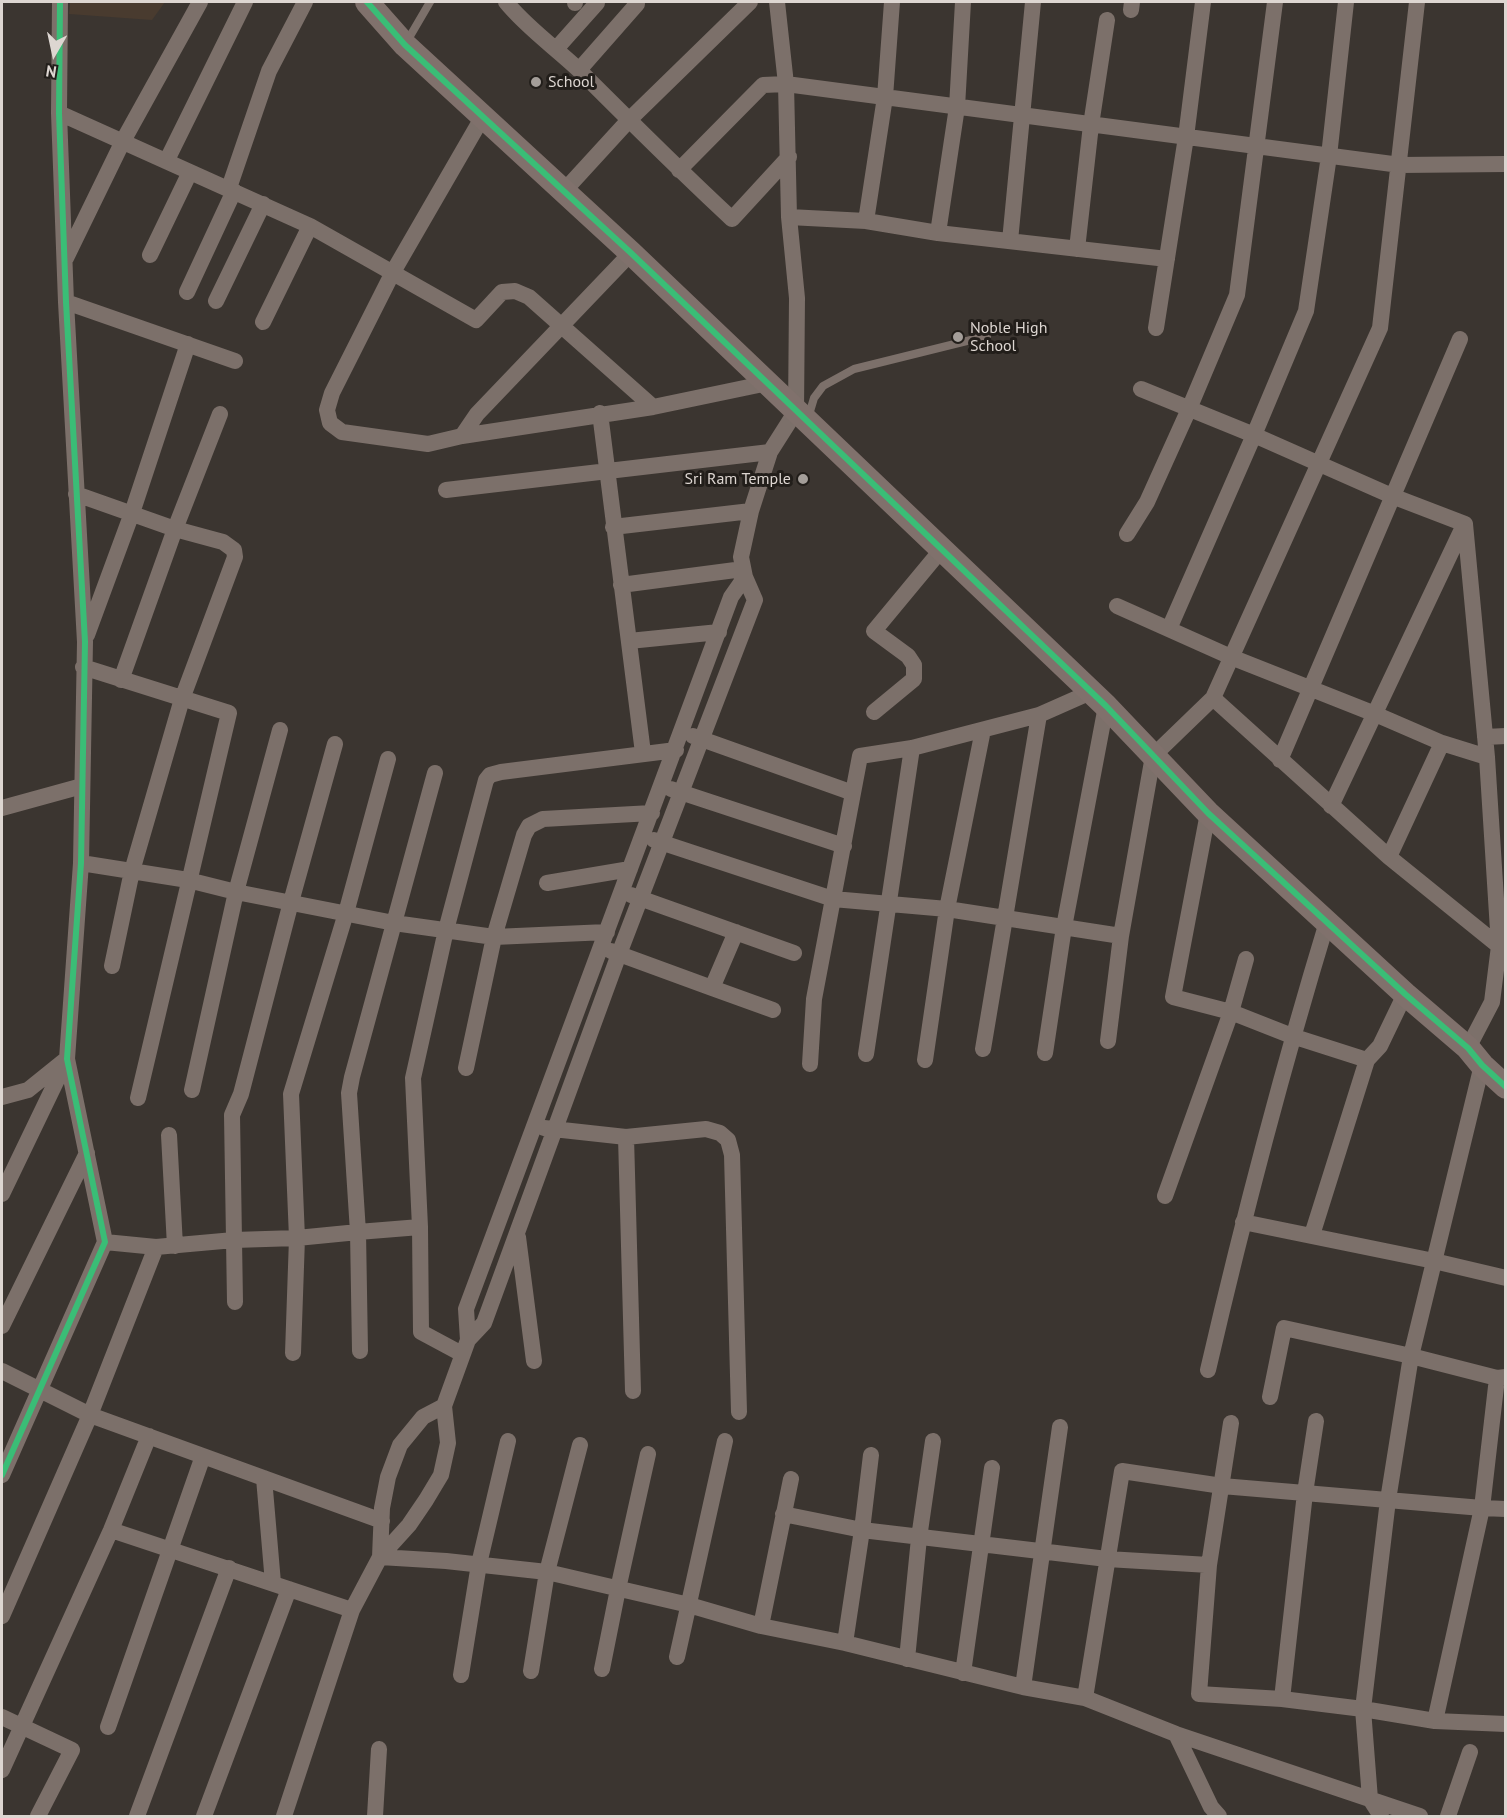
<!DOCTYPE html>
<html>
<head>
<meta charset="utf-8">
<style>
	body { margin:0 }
	#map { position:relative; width:1507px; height:1818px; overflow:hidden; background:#3b3530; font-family:"PT Sans",sans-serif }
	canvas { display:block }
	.frame { position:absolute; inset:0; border:3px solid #ddd6d1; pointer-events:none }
	.north { position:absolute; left:24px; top:24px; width:60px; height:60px; -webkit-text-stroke:4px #221e1a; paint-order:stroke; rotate:189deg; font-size:16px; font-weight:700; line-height:24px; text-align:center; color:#ddd6d1 }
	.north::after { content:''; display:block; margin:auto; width:21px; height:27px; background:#ddd6d1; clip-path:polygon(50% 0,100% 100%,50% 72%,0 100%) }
</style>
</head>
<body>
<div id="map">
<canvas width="1507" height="1818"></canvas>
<div class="frame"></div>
<div class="north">N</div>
</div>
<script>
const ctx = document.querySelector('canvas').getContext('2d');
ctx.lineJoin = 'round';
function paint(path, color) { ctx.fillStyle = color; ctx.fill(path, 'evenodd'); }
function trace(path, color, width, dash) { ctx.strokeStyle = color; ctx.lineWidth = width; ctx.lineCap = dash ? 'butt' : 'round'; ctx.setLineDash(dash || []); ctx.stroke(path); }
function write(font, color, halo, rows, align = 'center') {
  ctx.font = font + ' "PT Sans",sans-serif'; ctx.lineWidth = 6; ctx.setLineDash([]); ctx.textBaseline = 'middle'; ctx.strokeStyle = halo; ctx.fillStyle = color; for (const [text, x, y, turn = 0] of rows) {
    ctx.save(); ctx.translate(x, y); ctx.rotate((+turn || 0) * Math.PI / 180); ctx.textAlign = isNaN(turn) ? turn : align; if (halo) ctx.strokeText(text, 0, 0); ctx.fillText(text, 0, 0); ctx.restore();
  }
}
const built = new Path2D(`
	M 70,2 L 165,2 L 152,20 L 69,14 Z`);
const lane = new Path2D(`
	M 406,43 L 430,2
	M 808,418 L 814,398 L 823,386 L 854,369 L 987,336`);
const street = new Path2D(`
	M 506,2 C 527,28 556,48 580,71 C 630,121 680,171 732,219 L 789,157
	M 575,3 L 575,2
	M 1131,10 L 1132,2
	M 556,49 L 597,3
	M 579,70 L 637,4
	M 59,113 L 310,226 L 476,320 L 502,292 L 515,291 L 529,297 L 653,407
	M 482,118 L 393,272 L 332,393 L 327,410 L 330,423 L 342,432 L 428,444 L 462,436 L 653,407 L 768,383
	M 167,160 L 245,2
	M 679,170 L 763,85 L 786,84 L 1400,165 L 1506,164
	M 229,188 L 269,71 L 305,2
	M 564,191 L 629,120 L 750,2
	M 789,217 L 866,221 L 938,233 L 1167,259
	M 866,221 L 885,97 L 892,2
	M 938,233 L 957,107 L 963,2
	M 1010,241 L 1033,2
	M 1077,249 L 1091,125 L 1107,20
	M 150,255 L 190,172
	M 66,258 L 123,141 L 200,2
	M 187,292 L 234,191
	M 216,301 L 263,204
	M 66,302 L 235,361
	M 263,322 L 310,226
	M 1156,328 L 1186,137 L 1203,2
	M 1141,389 L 1254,435 L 1392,496 L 1465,524
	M 600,413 L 643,753
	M 462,436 L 477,414 L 631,253
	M 446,490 L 770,452
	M 76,494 L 175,529 L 223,542 L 234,550 L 235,557 L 182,699 L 132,871 L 112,966
	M 1465,524 L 1487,757 L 1499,946 L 1492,1002 L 1468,1048
	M 613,527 L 751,511
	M 1127,534 L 1147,502 L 1189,409 L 1237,295 L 1275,2
	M 621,585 L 743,569
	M 1117,606 L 1231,657 L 1375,714 L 1442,743 L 1487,757
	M 1169,629 L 1254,435 L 1306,311 L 1329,156 L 1346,2
	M 87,635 L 132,513 L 188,344
	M 629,641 L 719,632
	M 83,667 L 229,713 L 138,1098
	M 121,680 L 175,529 L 220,414
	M 1213,698 L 1389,857 L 1499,946 L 1505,946
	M 874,712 L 914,679 L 914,665 L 908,656 L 874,631 L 942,549
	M 693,736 L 853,793
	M 1485,737 L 1506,736
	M 1280,760 L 1460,339
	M 671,789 L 844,846
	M 1331,806 L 1464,525
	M 2,808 L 82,786
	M 1208,813 L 1173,997 L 1231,1012 L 1292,1036 L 1367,1060
	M 654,840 L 833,899 L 947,909 L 1121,936
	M 1389,857 L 1442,743
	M 81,863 L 188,880 L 236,892 L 394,923 L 494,937 L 607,932
	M 547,883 L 630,869
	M 631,895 L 794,953
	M 736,932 L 712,988 L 773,1010
	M 611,951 L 712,988
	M 1108,1041 L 1121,936 L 1153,756 L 1213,698 L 1380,328 L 1417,2
	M 983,1049 L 1039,715
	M 1045,1053 L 1064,927 L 1106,706
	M 866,1054 L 912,748
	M 925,1060 L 947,909 L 983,730
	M 810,1064 L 814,999 L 860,756 L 912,748 L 1039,715 L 1091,692
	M 466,1068 L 494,937 L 524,835 L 529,826 L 543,819 L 652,813
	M 192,1090 L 236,892 L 280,730
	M 2,1097 L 28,1090 L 64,1061
	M 544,1128 L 626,1137 L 706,1129 L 720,1133 L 728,1140 L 732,1155 L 739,1412
	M 169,1135 L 175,1246
	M 626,1137 L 633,1391
	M 2,1194 L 67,1059
	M 1165,1196 L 1231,1012 L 1246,959
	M 1243,1222 L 1434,1261 L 1506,1278
	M 1312,1235 L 1367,1060 L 1380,1046 L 1405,994
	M 518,1237 L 534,1361
	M 105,1242 L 156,1247 L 234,1240 L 297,1238 L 358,1232 L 349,1093 L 352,1077 L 435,773
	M 235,1302 L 232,1115 L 241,1094 L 291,902 L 335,744
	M 2,1326 L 87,1153
	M 468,1340 L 484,1323 L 619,954 L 755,600 L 745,577 L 741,557 L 751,511 L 770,452 L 796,411 L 797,298 L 789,217 L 786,84 L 777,2
	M 360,1351 L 358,1232 L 420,1227
	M 293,1353 L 297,1238 L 291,1094 L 346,913 L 388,759
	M 462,1354 L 421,1332 L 420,1227 L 413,1078 L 446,930 L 486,780 L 490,775 L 501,772 L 676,750
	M 1208,1370 C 1243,1219 1282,1070 1327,922
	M 2,1371 L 90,1415 L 382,1521
	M 1270,1397 L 1284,1328 L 1411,1356 L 1497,1378 L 1506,1377
	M 2,1475 L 105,1242 L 67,1059 L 81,863 L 85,642 L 66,302 L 59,113 L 60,2
	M 264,1478 L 273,1583
	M 783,1514 L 862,1530 L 871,1455
	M 111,1530 L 352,1610
	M 380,1557 L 446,1561 L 547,1572 L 689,1605 L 761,1626 L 845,1643 L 1023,1687 L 1085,1698 L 1176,1734 L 1420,1816
	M 380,1557 L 382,1508 L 388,1477 L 400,1445 L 423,1417 L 444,1406
	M 1209,1565 L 1231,1423
	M 2,1616 L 90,1415 L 156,1247
	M 761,1626 L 791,1479
	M 845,1643 L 862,1530 L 1107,1559 L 1209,1565 L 1199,1694 L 1282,1699 L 1363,1709 L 1435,1721 L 1506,1724
	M 677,1657 L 725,1441
	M 907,1659 L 919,1538 L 933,1441
	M 602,1669 L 618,1589 L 648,1454
	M 531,1671 L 547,1572 L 580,1445
	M 963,1673 L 992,1468
	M 461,1675 L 479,1564 L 508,1441
	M 1023,1687 L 1060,1427
	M 1085,1698 L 1122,1471 L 1222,1486 L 1482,1508 L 1506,1509
	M 1282,1699 L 1305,1493 L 1316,1421
	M 2,1717 L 72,1750 L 38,1816
	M 1435,1721 L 1482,1508 L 1497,1378
	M 108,1727 L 203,1456
	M 1176,1734 L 1211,1807 L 1219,1816
	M 2,1770 L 111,1530 L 149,1436
	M 137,1816 L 229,1568
	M 204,1816 L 289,1589
	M 284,1816 L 352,1610 L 380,1557 L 409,1525 L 426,1500 L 441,1475 L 448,1443 L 444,1406 L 468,1340 L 466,1309 L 731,597 L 745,577
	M 375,1816 L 379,1749
	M 1381,1816 L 1370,1799 L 1363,1709 L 1388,1500 L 1411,1356 L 1482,1065
	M 1448,1816 L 1470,1752`);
const secondary = new Path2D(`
	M 367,2 L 405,45 L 631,253 L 1106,706 L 1208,813 L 1405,994 L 1468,1048 L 1482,1065 L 1506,1087`);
const cycleway = new Path2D(`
	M 367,2 L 405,45 L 631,253 L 1106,706 L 1208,813 L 1405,994 L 1468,1048 L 1482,1065 L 1506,1087
	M 2,1475 L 105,1242 L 67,1059 L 81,863 L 85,642 L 66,302 L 59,113 L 60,2`);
const markers = [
	[536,82,6,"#a49e99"],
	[958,337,6,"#a49e99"],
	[803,479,6,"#a49e99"]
];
const poiNames = [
	["School",548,82],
	["Noble High",970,328],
	["School",970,346],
	["Sri Ram Temple",791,479,"right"]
];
paint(built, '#493b2f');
trace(lane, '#7c706a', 8);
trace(street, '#7c706a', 16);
trace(secondary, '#80716c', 24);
trace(cycleway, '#3abd76', 6);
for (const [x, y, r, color] of markers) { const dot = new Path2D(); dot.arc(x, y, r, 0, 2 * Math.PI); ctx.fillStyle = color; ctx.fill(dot); trace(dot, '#221e1a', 2); }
write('16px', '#ddd6d1', '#221e1a', poiNames, 'left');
</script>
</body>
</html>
